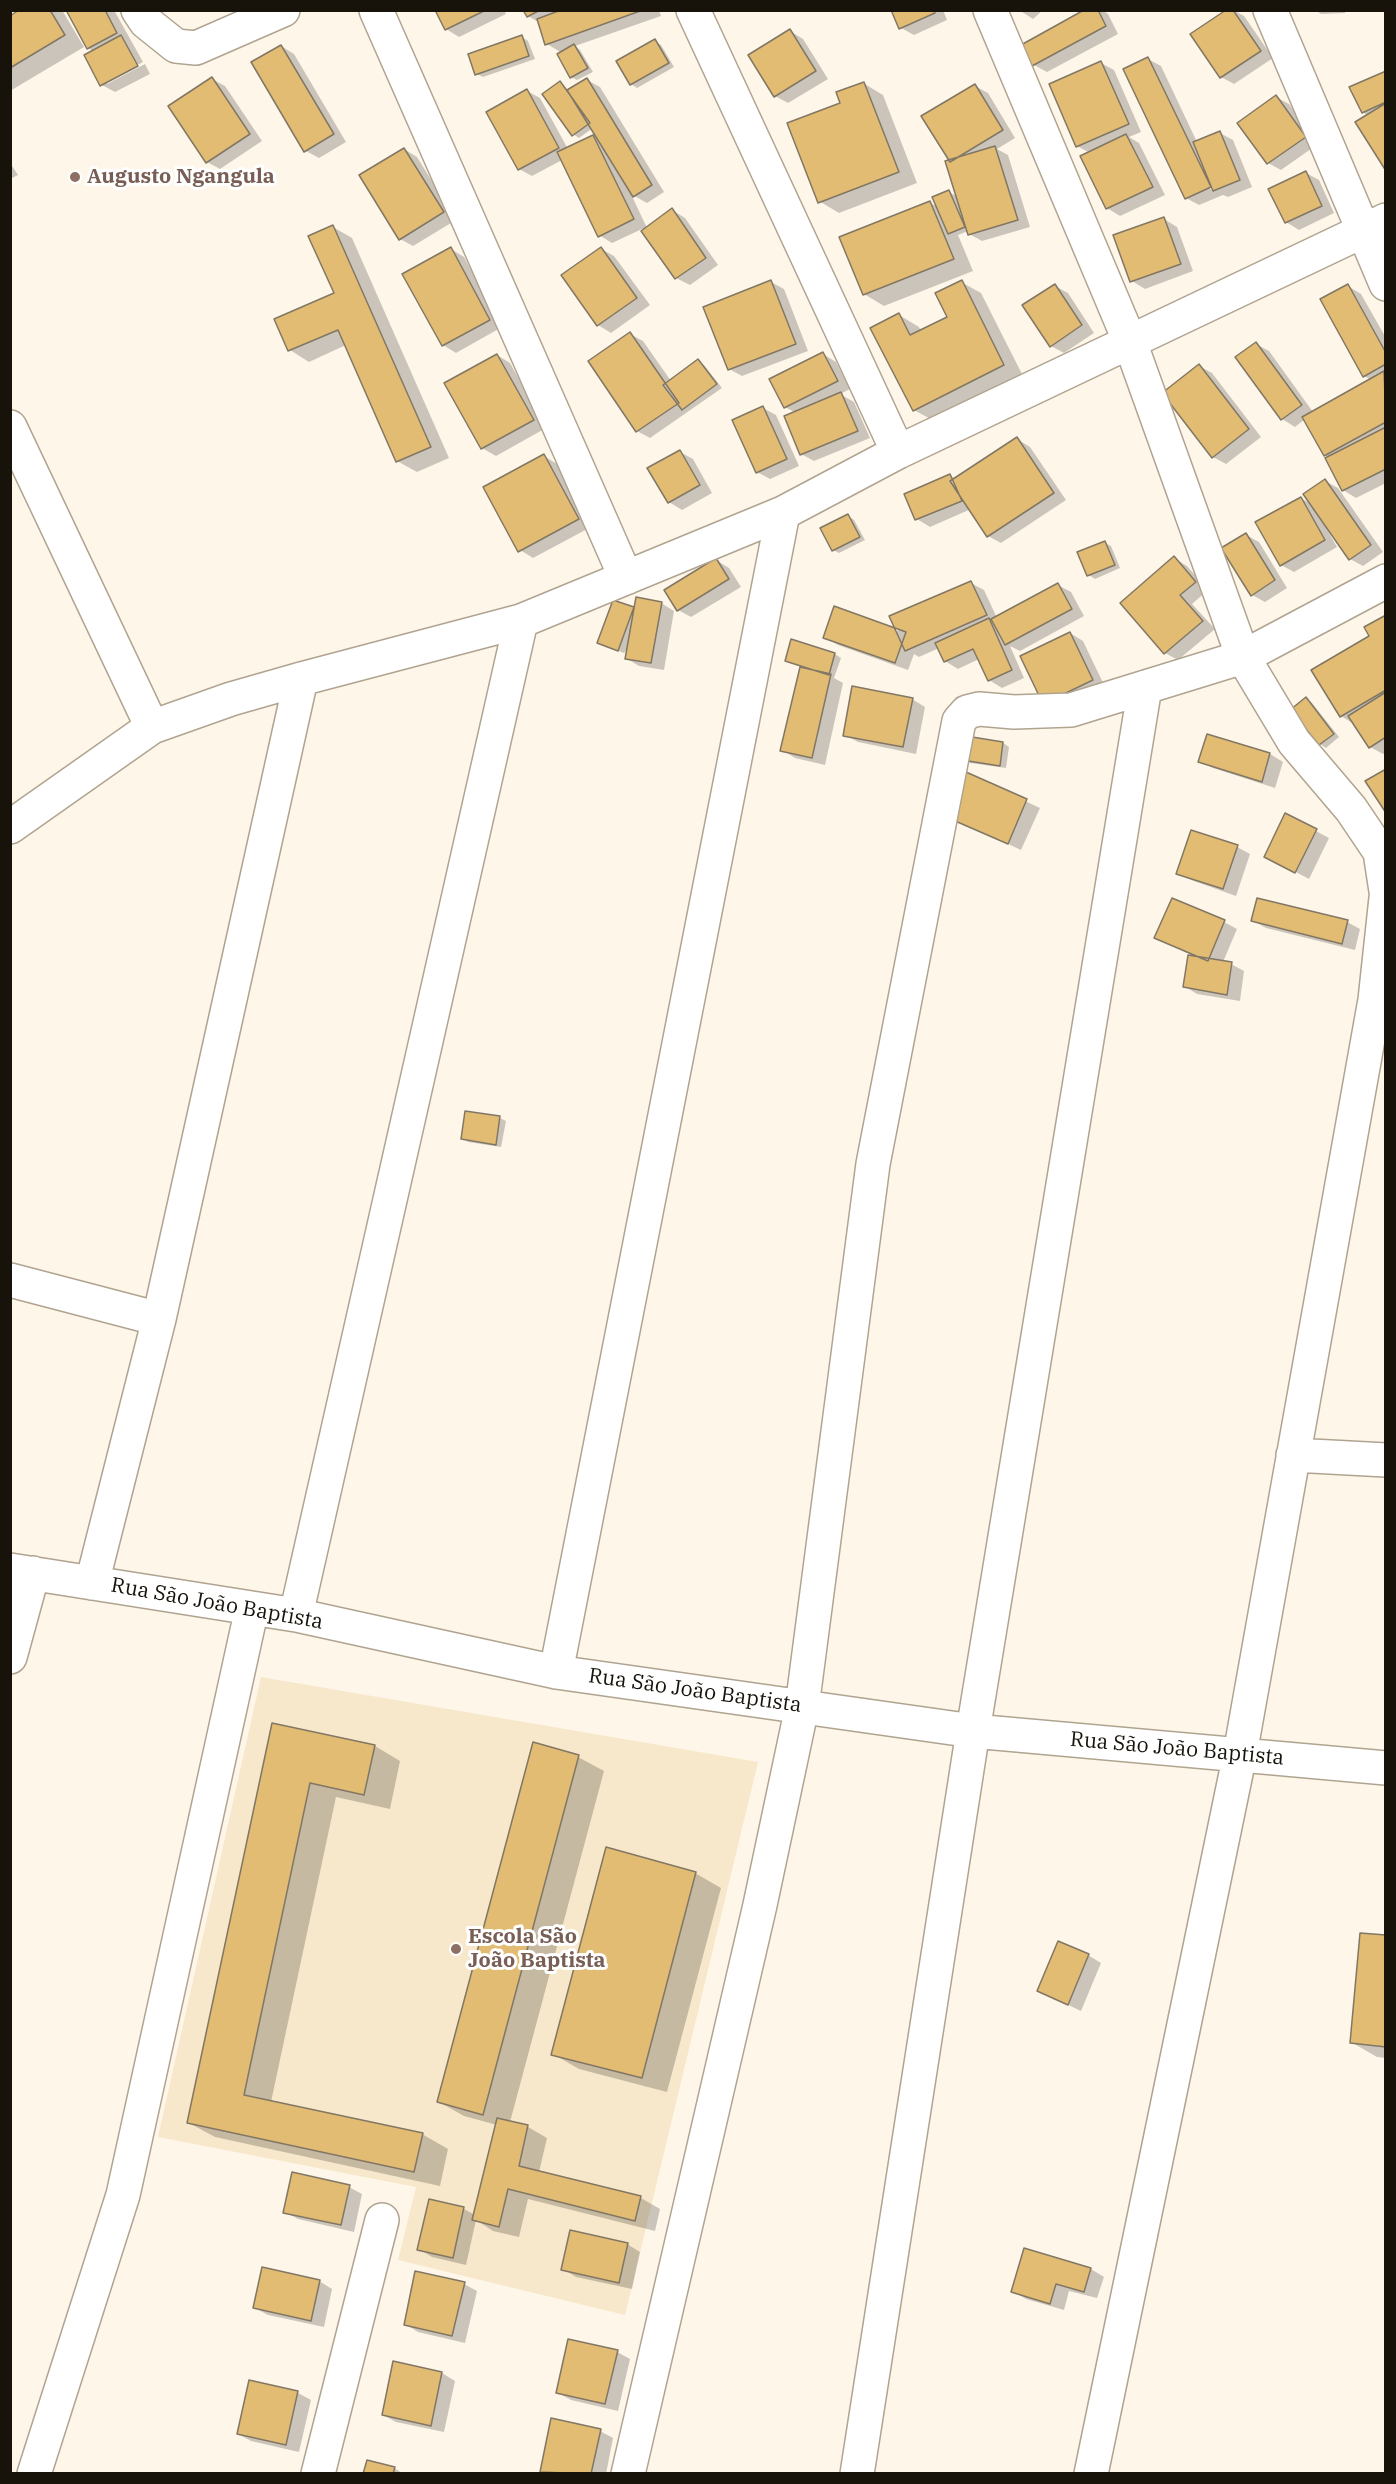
<!DOCTYPE html>
<html>
<head>
<meta charset="utf-8">
<style>
	body { margin:0 }
	#map { position:relative; width:1396px; height:2484px; overflow:hidden; background:#fef6e9; font-family:"IBM Plex Serif",serif }
	canvas { display:block }
	.frame { position:absolute; inset:0; border:12px solid #17130b; pointer-events:none }
</style>
</head>
<body>
<div id="map">
<canvas width="1396" height="2484"></canvas>
<div class="frame"></div>
</div>
<script>
const ctx = document.querySelector('canvas').getContext('2d');
ctx.lineJoin = 'round';
function paint(path, color) { ctx.fillStyle = color; ctx.fill(path, 'evenodd'); }
function trace(path, color, width, dash) { ctx.strokeStyle = color; ctx.lineWidth = width; ctx.lineCap = dash ? 'butt' : 'round'; ctx.setLineDash(dash || []); ctx.stroke(path); }
function write(font, color, halo, rows, align = 'center') {
  ctx.font = font + ' "IBM Plex Serif",serif'; ctx.lineWidth = 6; ctx.setLineDash([]); ctx.textBaseline = 'middle'; ctx.strokeStyle = halo; ctx.fillStyle = color; for (const [text, x, y, turn = 0] of rows) {
    ctx.save(); ctx.translate(x, y); ctx.rotate((+turn || 0) * Math.PI / 180); ctx.textAlign = isNaN(turn) ? turn : align; if (halo) ctx.strokeText(text, 0, 0); ctx.fillText(text, 0, 0); ctx.restore();
  }
}
const built = new Path2D(`
	M 261,1677 L 758,1762 L 625,2315 L 398,2260 L 416,2187 L 158,2137 Z`);
const shadow = new Path2D(`
	M 22,10 L 62,10 L 84,47 L 10,91 L 10,17 Z
	M 68,10 L 114,10 L 143,62 L 107,81 L 107,84 L 145,64 L 150,74 L 115,92 L 102,85 L 93,51 L 88,48 Z
	M 437,10 L 504,10 L 506,14 L 459,37 L 446,29 Z
	M 525,10 L 659,10 L 661,16 L 575,46 L 580,50 L 593,72 L 577,80 L 571,77 L 562,53 L 547,44 L 540,23 L 528,16 Z
	M 893,10 L 943,10 L 947,20 L 914,35 L 901,28 Z
	M 1019,10 L 1043,10 L 1033,19 Z
	M 1087,10 L 1102,10 L 1108,14 L 1118,34 L 1047,72 L 1034,65 Z
	M 1228,10 L 1233,10 L 1244,16 L 1273,58 L 1234,84 L 1221,77 Z
	M 1315,10 L 1345,10 L 1345,13 L 1321,14 Z
	M 790,31 L 803,39 L 828,79 L 788,103 L 775,96 Z
	M 522,37 L 528,41 L 535,59 L 483,77 L 477,74 Z
	M 655,41 L 661,45 L 674,67 L 637,88 L 631,84 Z
	M 281,46 L 294,54 L 346,142 L 319,158 L 306,151 Z
	M 1148,59 L 1161,66 L 1197,142 L 1220,133 L 1233,140 L 1252,187 L 1228,197 L 1223,195 L 1199,205 L 1186,198 ZM 1205,182 L 1214,188 L 1214,191 L 1203,185 Z
	M 1101,63 L 1114,70 L 1141,132 L 1129,137 L 1139,143 L 1165,195 L 1120,216 L 1107,208 L 1090,153 L 1077,146 Z
	M 1386,72 L 1386,168 L 1368,116 L 1363,112 Z
	M 212,79 L 225,86 L 262,141 L 220,169 L 207,162 Z
	M 587,80 L 600,87 L 664,192 L 647,203 L 631,194 L 647,228 L 672,210 L 685,218 L 718,265 L 690,285 L 676,278 L 642,229 L 612,243 L 599,235 L 562,160 L 532,176 L 519,169 L 527,91 L 540,98 L 568,149 L 593,136 L 600,140 L 593,128 L 579,138 L 573,134 L 560,83 L 569,91 Z
	M 863,83 L 883,95 L 917,183 L 839,213 L 819,201 L 842,104 Z
	M 975,86 L 988,93 L 1015,138 L 997,149 L 1008,155 L 1030,227 L 982,241 L 969,234 L 968,231 L 958,235 L 973,271 L 884,306 L 864,294 L 930,203 L 938,207 L 949,192 L 958,197 L 950,161 Z
	M 1276,97 L 1289,104 L 1318,144 L 1281,170 L 1268,163 Z
	M 404,149 L 417,157 L 456,220 L 413,246 L 400,239 Z
	M 10,163 L 18,175 L 10,179 Z
	M 1306,173 L 1319,180 L 1334,213 L 1299,230 L 1286,222 Z
	M 1164,219 L 1177,227 L 1193,271 L 1145,289 L 1132,281 Z
	M 333,227 L 352,238 L 449,458 L 417,472 L 397,461 L 346,345 L 309,362 L 290,350 L 336,294 Z
	M 451,249 L 464,257 L 502,327 L 456,353 L 443,345 Z
	M 601,249 L 614,256 L 650,305 L 611,333 L 598,325 Z
	M 771,282 L 784,289 L 808,351 L 742,376 L 729,369 Z
	M 961,282 L 981,293 L 1023,376 L 934,421 L 914,410 L 899,315 L 919,327 L 921,331 L 949,318 Z
	M 1055,286 L 1068,293 L 1094,333 L 1064,353 L 1051,346 Z
	M 1348,286 L 1361,294 L 1386,338 L 1386,483 L 1356,498 L 1343,490 L 1329,458 L 1325,455 L 1305,419 L 1295,427 L 1282,419 L 1256,344 L 1269,351 L 1313,412 L 1371,380 L 1364,376 Z
	M 630,334 L 643,341 L 671,381 L 698,361 L 704,365 L 722,388 L 650,438 L 637,431 Z
	M 823,354 L 836,362 L 850,389 L 840,394 L 854,402 L 870,438 L 814,461 L 801,454 L 796,413 L 785,407 Z
	M 497,355 L 510,363 L 546,428 L 496,456 L 482,448 L 446,383 Z
	M 1199,366 L 1212,373 L 1261,437 L 1226,464 L 1213,457 Z
	M 763,408 L 776,415 L 799,466 L 770,479 L 757,472 Z
	M 1017,439 L 1030,447 L 1066,500 L 1001,543 L 988,536 L 971,509 L 930,527 L 917,519 L 906,495 L 950,476 L 956,479 Z
	M 680,452 L 693,459 L 712,493 L 682,510 L 669,502 Z
	M 544,456 L 557,464 L 591,527 L 533,558 L 520,550 Z
	M 1325,481 L 1338,488 L 1383,552 L 1363,566 L 1350,559 L 1328,527 L 1326,528 L 1337,547 L 1294,572 L 1281,565 L 1301,498 L 1314,506 Z
	M 848,516 L 854,520 L 865,540 L 839,553 L 833,550 Z
	M 1246,535 L 1259,542 L 1287,588 L 1265,602 L 1252,595 Z
	M 1105,543 L 1111,546 L 1120,568 L 1095,579 L 1089,575 Z
	M 1174,558 L 1187,566 L 1208,590 L 1192,604 L 1215,629 L 1178,660 L 1165,653 Z
	M 716,560 L 729,568 L 741,587 L 691,617 L 678,610 Z
	M 971,583 L 984,590 L 997,618 L 1058,585 L 1071,592 L 1084,616 L 1020,651 L 1010,646 L 1024,678 L 1002,688 L 989,680 L 979,659 L 958,669 L 945,661 L 939,648 L 919,657 L 914,654 L 908,670 L 838,645 L 825,637 L 897,631 Z
	M 661,603 L 674,611 L 664,670 L 639,666 L 626,658 L 628,647 L 624,653 L 598,643 L 633,608 Z
	M 1386,616 L 1386,753 L 1383,754 L 1370,747 L 1354,724 L 1341,716 L 1371,636 Z
	M 1070,633 L 1083,641 L 1105,687 L 1058,711 Z
	M 835,654 L 841,658 L 834,678 L 843,683 L 825,765 L 795,758 L 782,750 L 801,667 L 786,660 Z
	M 912,699 L 925,707 L 916,754 L 858,742 L 845,735 Z
	M 1306,699 L 1312,703 L 1339,737 L 1326,748 L 1320,744 Z
	M 1208,736 L 1270,754 L 1283,762 L 1275,788 L 1213,768 L 1200,761 Z
	M 967,737 L 1003,743 L 1009,747 L 1006,768 L 970,763 L 964,759 Z
	M 967,774 L 1040,808 L 1021,850 L 948,816 Z
	M 1286,815 L 1329,838 L 1309,879 L 1277,862 Z
	M 1237,847 L 1250,854 L 1236,896 L 1191,880 L 1178,873 Z
	M 1253,921 L 1347,922 L 1360,929 L 1355,950 L 1266,928 Z
	M 1224,922 L 1237,929 L 1223,962 L 1231,964 L 1244,971 L 1240,1001 L 1197,994 L 1184,986 L 1196,957 L 1156,938 Z
	M 466,1113 L 500,1118 L 506,1121 L 501,1147 L 468,1142 L 462,1138 Z
	M 273,1724 L 375,1746 L 400,1761 L 390,1809 L 336,1797 L 271,2102 L 422,2134 L 448,2149 L 440,2186 L 215,2137 L 189,2123 Z
	M 578,1757 L 604,1771 L 510,2122 L 528,2127 L 547,2138 L 539,2172 L 641,2198 L 660,2209 L 655,2231 L 528,2199 L 519,2237 L 493,2231 L 476,2220 L 466,2265 L 432,2257 L 419,2249 L 430,2201 L 464,2209 L 475,2215 L 497,2125 L 464,2116 L 439,2102 Z
	M 695,1873 L 721,1888 L 667,2092 L 579,2069 L 553,2054 Z
	M 1386,1937 L 1386,2058 L 1377,2057 L 1351,2042 Z
	M 1088,1955 L 1101,1963 L 1081,2011 L 1039,1991 Z
	M 349,2187 L 362,2194 L 354,2232 L 298,2219 L 285,2212 Z
	M 627,2244 L 640,2252 L 632,2289 L 576,2277 L 563,2269 Z
	M 1025,2250 L 1091,2269 L 1104,2277 L 1097,2298 L 1069,2291 L 1064,2310 L 1026,2299 L 1013,2291 Z
	M 319,2281 L 332,2289 L 324,2327 L 268,2315 L 255,2308 Z
	M 464,2284 L 477,2291 L 465,2343 L 418,2332 L 405,2324 Z
	M 617,2352 L 630,2359 L 618,2411 L 571,2400 L 558,2393 Z
	M 395,2363 L 442,2373 L 455,2381 L 444,2432 L 396,2422 L 383,2415 Z
	M 250,2382 L 298,2393 L 311,2400 L 299,2452 L 251,2441 L 238,2434 Z
	M 600,2431 L 613,2438 L 606,2474 L 545,2474 L 541,2471 Z
	M 394,2468 L 404,2474 L 365,2474 Z`);
const building = new Path2D(`
	M 19,10 L 50,10 L 65,35 L 10,68 L 10,16 Z
	M 66,10 L 105,10 L 117,33 L 87,49 Z
	M 435,10 L 486,10 L 445,30 Z
	M 523,10 L 540,10 L 527,17 Z
	M 561,10 L 643,10 L 545,45 L 537,19 Z
	M 891,10 L 934,10 L 935,13 L 899,29 Z
	M 1084,10 L 1098,10 L 1106,26 L 1032,66 L 1021,45 Z
	M 1226,10 L 1233,10 L 1261,51 L 1220,78 L 1190,34 Z
	M 790,29 L 816,71 L 774,97 L 748,55 Z
	M 121,35 L 138,66 L 100,86 L 84,55 Z
	M 522,35 L 529,56 L 475,75 L 468,54 Z
	M 655,39 L 669,63 L 630,85 L 616,61 Z
	M 574,44 L 588,68 L 570,78 L 557,54 Z
	M 281,45 L 334,134 L 304,152 L 251,62 Z
	M 1148,57 L 1211,187 L 1185,199 L 1123,69 Z
	M 1101,61 L 1129,124 L 1076,147 L 1049,84 Z
	M 1386,71 L 1386,102 L 1362,113 L 1349,87 Z
	M 212,77 L 250,134 L 206,163 L 168,106 Z
	M 587,78 L 652,185 L 633,197 L 567,90 Z
	M 560,81 L 590,123 L 572,136 L 542,94 Z
	M 864,82 L 899,172 L 818,203 L 787,123 L 840,103 L 836,92 Z
	M 975,84 L 1003,130 L 950,162 L 921,116 Z
	M 527,89 L 559,148 L 518,170 L 486,112 Z
	M 1276,95 L 1306,137 L 1267,164 L 1237,123 Z
	M 1386,103 L 1386,171 L 1355,122 Z
	M 1220,131 L 1240,180 L 1213,191 L 1193,142 Z
	M 1126,134 L 1153,187 L 1106,209 L 1080,156 Z
	M 593,135 L 634,219 L 598,237 L 557,152 Z
	M 995,146 L 1018,220 L 968,235 L 945,161 Z
	M 404,148 L 444,212 L 399,240 L 359,175 Z
	M 1306,171 L 1322,206 L 1285,223 L 1268,189 Z
	M 949,190 L 965,227 L 948,234 L 932,197 Z
	M 930,201 L 954,259 L 863,295 L 839,237 Z
	M 672,208 L 706,258 L 675,279 L 641,231 Z
	M 1164,217 L 1181,264 L 1130,282 L 1113,235 Z
	M 333,225 L 431,447 L 396,462 L 338,330 L 288,351 L 274,319 L 334,293 L 308,236 Z
	M 451,247 L 490,320 L 442,346 L 402,274 Z
	M 601,247 L 637,298 L 597,326 L 561,275 Z
	M 771,280 L 796,344 L 728,370 L 703,307 Z
	M 962,280 L 1004,365 L 913,411 L 870,328 L 899,313 L 910,335 L 947,317 L 935,293 Z
	M 1055,284 L 1082,325 L 1050,347 L 1022,305 Z
	M 1348,284 L 1386,353 L 1386,364 L 1363,377 L 1320,299 Z
	M 630,332 L 679,403 L 636,432 L 588,361 Z
	M 1256,342 L 1302,405 L 1281,420 L 1235,357 Z
	M 823,352 L 838,381 L 784,408 L 769,379 Z
	M 497,354 L 534,420 L 481,449 L 444,383 Z
	M 698,359 L 717,384 L 682,410 L 663,385 Z
	M 1199,364 L 1249,429 L 1212,458 L 1162,393 Z
	M 1384,371 L 1386,422 L 1324,456 L 1302,417 Z
	M 841,392 L 858,431 L 800,455 L 784,416 Z
	M 763,406 L 787,459 L 756,473 L 732,420 Z
	M 1386,427 L 1386,469 L 1342,491 L 1325,458 Z
	M 1017,437 L 1054,493 L 987,537 L 950,481 Z
	M 680,450 L 700,485 L 668,503 L 647,468 Z
	M 544,454 L 579,519 L 518,552 L 483,487 Z
	M 950,474 L 962,501 L 915,520 L 904,494 Z
	M 1325,479 L 1371,545 L 1349,560 L 1303,494 Z
	M 1301,497 L 1325,540 L 1280,566 L 1255,522 Z
	M 848,514 L 860,537 L 832,551 L 820,528 Z
	M 1246,533 L 1275,580 L 1251,596 L 1221,548 Z
	M 1105,541 L 1115,565 L 1087,576 L 1077,552 Z
	M 1174,556 L 1196,582 L 1180,595 L 1203,621 L 1164,654 L 1120,603 Z
	M 716,558 L 729,579 L 677,611 L 664,590 Z
	M 971,581 L 987,615 L 905,651 L 889,616 Z
	M 1058,583 L 1072,609 L 1005,645 L 991,619 Z
	M 636,597 L 662,602 L 651,663 L 625,659 Z
	M 613,600 L 634,607 L 618,651 L 597,643 Z
	M 834,606 L 906,632 L 895,663 L 823,638 Z
	M 1386,615 L 1386,690 L 1340,717 L 1311,670 L 1369,636 L 1364,627 Z
	M 989,618 L 1012,670 L 988,681 L 973,649 L 944,662 L 935,643 Z
	M 1070,632 L 1093,680 L 1043,704 L 1020,656 Z
	M 791,639 L 835,653 L 829,675 L 785,661 Z
	M 800,667 L 831,674 L 812,758 L 780,751 Z
	M 852,686 L 913,698 L 903,747 L 843,736 Z
	M 1386,692 L 1386,737 L 1369,748 L 1348,716 Z
	M 1306,697 L 1334,734 L 1319,745 L 1290,710 Z
	M 1207,734 L 1270,753 L 1262,782 L 1198,762 Z
	M 966,736 L 1003,742 L 1000,766 L 962,760 Z
	M 1386,769 L 1386,813 L 1365,781 Z
	M 966,772 L 1027,799 L 1008,844 L 946,817 Z
	M 1285,813 L 1317,829 L 1295,873 L 1264,857 Z
	M 1191,830 L 1238,845 L 1223,889 L 1176,874 Z
	M 1172,898 L 1225,920 L 1208,961 L 1154,938 Z
	M 1257,898 L 1348,920 L 1342,944 L 1251,921 Z
	M 1188,955 L 1232,962 L 1227,995 L 1183,987 Z
	M 465,1111 L 500,1116 L 496,1145 L 461,1139 Z
	M 272,1723 L 375,1745 L 364,1795 L 310,1783 L 244,2095 L 423,2133 L 414,2172 L 187,2123 Z
	M 533,1742 L 579,1755 L 483,2115 L 437,2102 Z
	M 606,1847 L 696,1872 L 642,2078 L 551,2055 Z
	M 1360,1933 L 1386,1935 L 1386,2047 L 1350,2043 Z
	M 1058,1941 L 1089,1954 L 1068,2005 L 1037,1991 Z
	M 497,2118 L 528,2125 L 519,2166 L 641,2196 L 635,2221 L 508,2189 L 499,2227 L 472,2220 Z
	M 292,2172 L 350,2185 L 341,2225 L 283,2213 Z
	M 429,2199 L 464,2207 L 453,2258 L 417,2250 Z
	M 570,2230 L 628,2243 L 619,2283 L 561,2270 Z
	M 1024,2248 L 1091,2268 L 1084,2292 L 1056,2284 L 1050,2304 L 1011,2292 Z
	M 262,2267 L 320,2280 L 311,2321 L 253,2308 Z
	M 415,2271 L 465,2282 L 452,2336 L 404,2325 Z
	M 568,2339 L 618,2350 L 605,2404 L 556,2393 Z
	M 393,2361 L 442,2372 L 431,2426 L 382,2415 Z
	M 249,2380 L 298,2391 L 286,2445 L 237,2434 Z
	M 551,2418 L 601,2429 L 591,2474 L 540,2472 Z
	M 367,2460 L 395,2467 L 393,2474 L 363,2474 Z`);
const minor = new Path2D(`
	M 138,10 L 146,22 L 176,46 L 196,48 L 283,10
	M 376,10 L 626,578
	M 693,10 L 898,452
	M 990,10 L 1130,342 L 1243,657 L 1294,742 L 1351,809 L 1380,852 L 1386,891
	M 1270,10 L 1386,284
	M 10,427 L 152,727
	M 10,827 L 152,727 L 231,699 L 301,679 L 521,621 L 783,513 L 898,452 L 1386,220
	M 10,1280 L 159,1319
	M 1293,1455 L 1386,1460
	M 10,1570 L 296,1615 L 556,1672 L 973,1731 L 1386,1768
	M 92,1583 L 159,1319 L 301,679
	M 296,1615 L 521,621
	M 10,1657 L 33,1573
	M 556,1672 L 783,513
	M 34,2474 L 123,2195 L 252,1608
	M 318,2474 L 382,2220
	M 628,2474 L 760,1905 L 802,1707 L 873,1164 L 959,721 L 967,712 L 979,709 L 1014,712 L 1071,710 L 1243,657 L 1386,581
	M 857,2474 L 973,1731 L 1145,687
	M 1091,2474 L 1240,1754 L 1375,1000 L 1386,898`);
const markers = [
	[75,177,6,"#8d6e63"],
	[456,1949,6,"#8d6e63"]
];
const educationNames = [
	["Augusto Ngangula",87,177],
	["Escola São",468,1937],
	["João Baptista",468,1961]
];
const streetNames = [
	["Rua São João Baptista",217,1604,10],
	["Rua São João Baptista",695,1691,8],
	["Rua São João Baptista",1177,1749,5]
];
paint(built, '#f8e8cb');
paint(shadow, '#0003');
paint(building, '#e3bc73');
trace(building, '#827764', 1.5);
trace(minor, '#b0a490', 36);
trace(minor, '#fff', 33);
for (const [x, y, r, color] of markers) { const dot = new Path2D(); dot.arc(x, y, r, 0, 2 * Math.PI); ctx.fillStyle = color; ctx.fill(dot); trace(dot, '#fff', 2); }
write('bold 21px', '#785e54', '#fff', educationNames, 'left');
write('21px', '#17130b', '#fff', streetNames);
</script>
</body>
</html>
